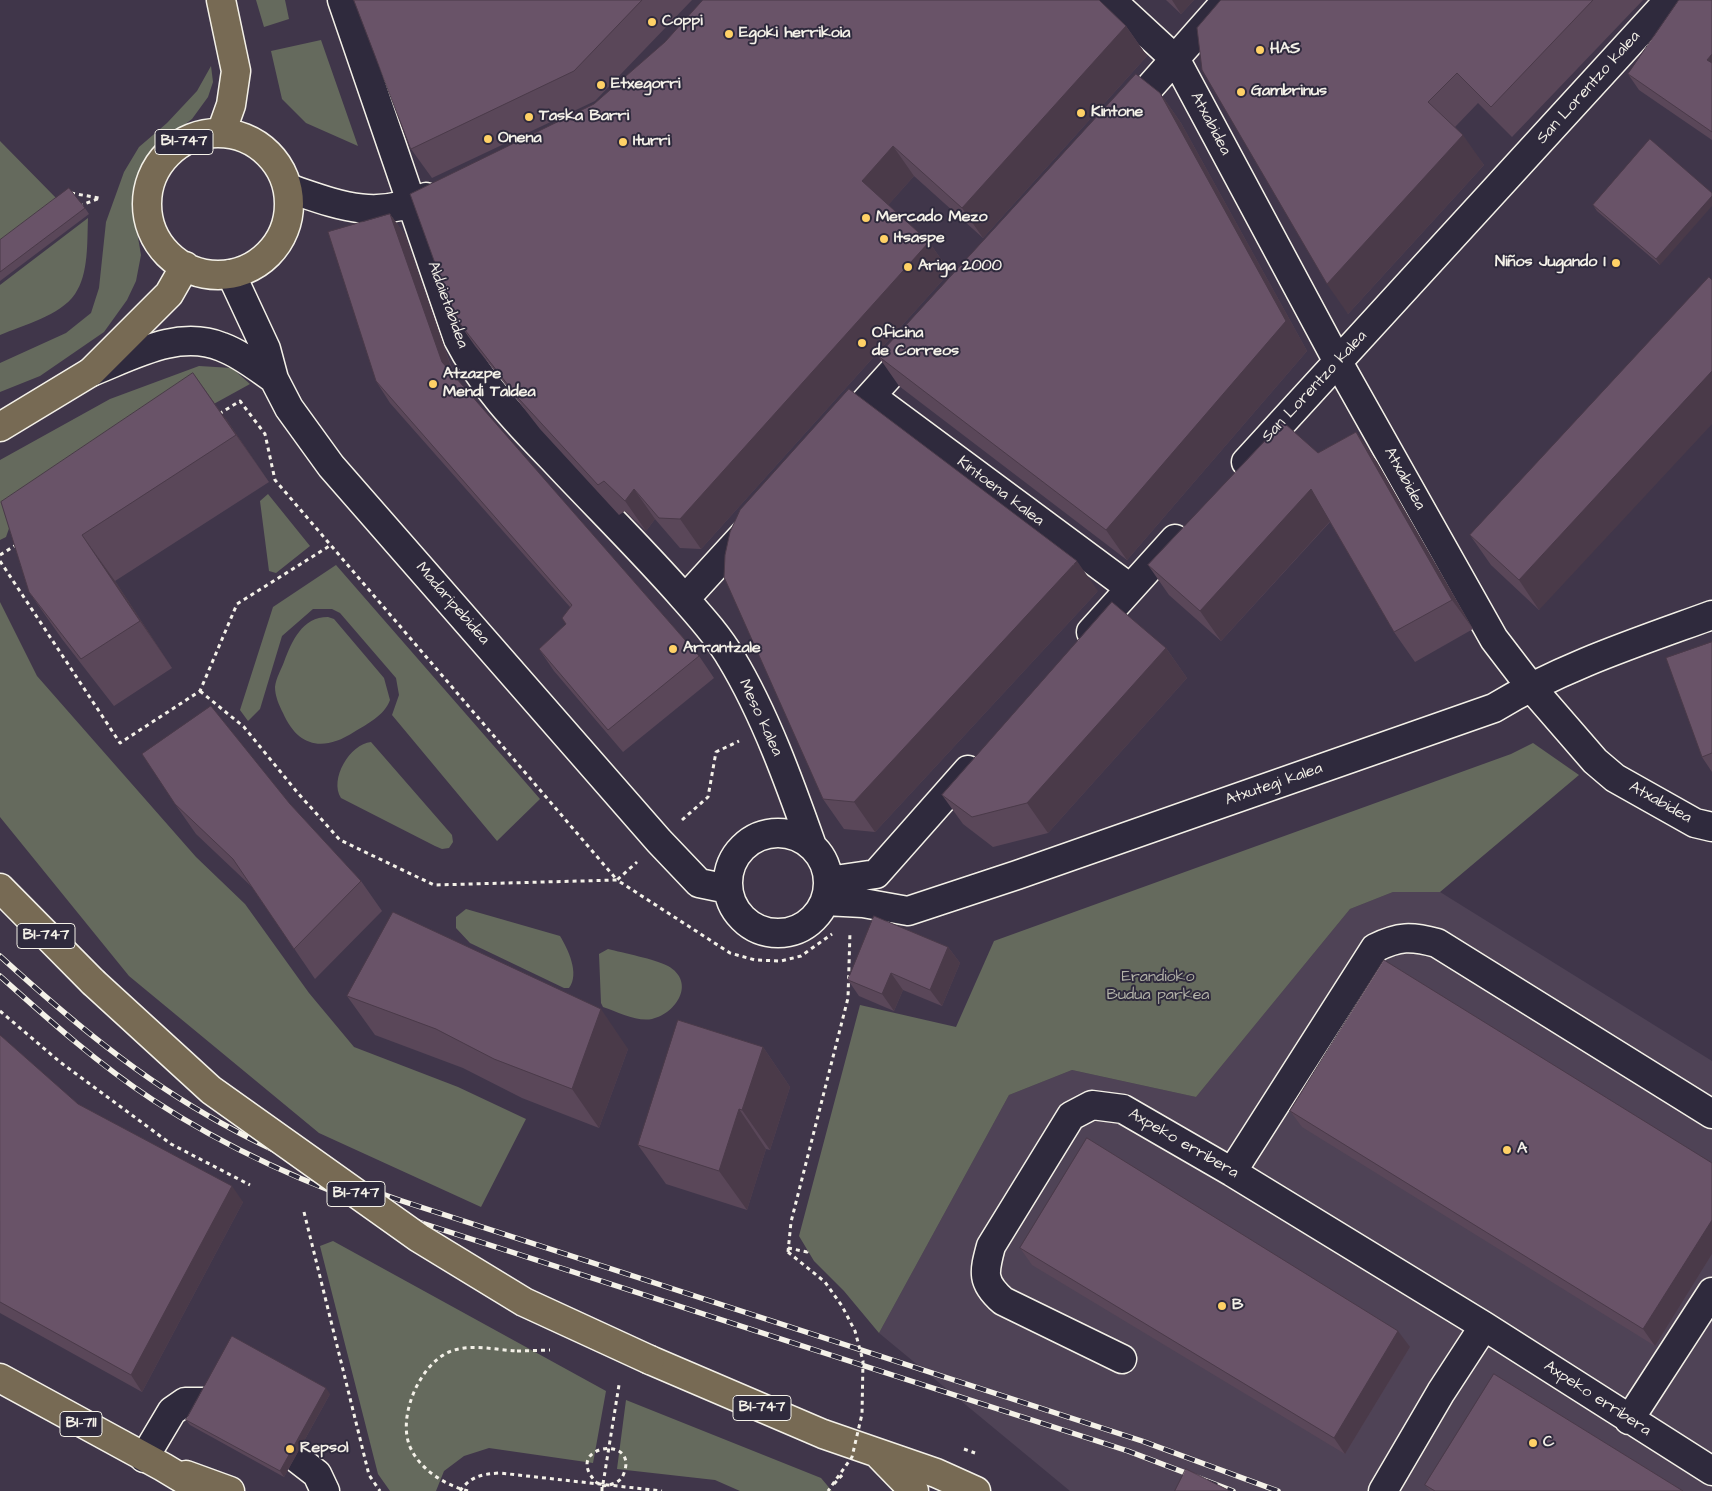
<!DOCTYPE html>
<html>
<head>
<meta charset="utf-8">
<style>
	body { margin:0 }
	canvas { display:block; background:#40364a }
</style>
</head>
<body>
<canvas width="1712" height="1491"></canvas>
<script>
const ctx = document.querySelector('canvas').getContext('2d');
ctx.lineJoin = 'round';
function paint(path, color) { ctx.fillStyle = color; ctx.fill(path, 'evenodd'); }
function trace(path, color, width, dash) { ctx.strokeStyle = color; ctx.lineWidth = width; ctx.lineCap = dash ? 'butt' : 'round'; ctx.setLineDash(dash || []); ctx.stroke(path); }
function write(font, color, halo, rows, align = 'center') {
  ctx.font = font + ' "Architects Daughter",sans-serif'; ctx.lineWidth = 4; ctx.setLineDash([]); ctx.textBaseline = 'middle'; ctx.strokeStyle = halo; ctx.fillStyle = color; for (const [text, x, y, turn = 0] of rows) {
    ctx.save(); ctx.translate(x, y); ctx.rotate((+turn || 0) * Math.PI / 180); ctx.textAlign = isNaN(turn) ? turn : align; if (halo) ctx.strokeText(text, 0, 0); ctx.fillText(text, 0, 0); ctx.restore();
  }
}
const built = new Path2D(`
	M 1393,892 L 1440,892 L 1712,1061 L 1712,1491 L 1070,1491 L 879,1333 L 1009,1095 L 1072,1070 L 1196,1097 L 1350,909 Z`);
const green = new Path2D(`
	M 256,0 L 285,0 L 289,19 L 264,27 Z
	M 321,40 L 358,146 L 306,123 L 282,99 L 271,51 Z
	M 211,66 L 213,82 L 208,97 L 192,119 L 152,149 L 140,176 L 132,202 L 141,255 L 136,281 L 127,300 L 104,332 L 40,376 L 0,392 L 0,363 L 66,333 L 91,313 L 99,288 L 106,222 L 124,172 L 139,147 L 167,123 L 197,91 Z
	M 0,141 L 57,199 L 0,248 Z
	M 88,218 C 87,241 89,274 75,294 C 60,316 23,325 0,335 L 0,285 Z
	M 199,366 L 232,368 L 250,384 L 14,514 L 6,537 L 0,540 L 0,460 L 110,399 Z
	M 268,494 L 310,546 L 276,573 L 269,571 L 260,501 Z
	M 336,565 L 540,799 L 497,841 L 392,715 L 399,695 L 396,678 L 340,613 L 332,609 L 313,609 L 282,636 L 260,709 L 248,721 L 240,710 L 273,607 Z
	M 0,602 L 37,676 L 196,857 L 245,904 L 309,993 L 354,1047 L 458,1087 L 526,1119 L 481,1207 L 319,1133 L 129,976 L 0,817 Z
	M 328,617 L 334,619 L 384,678 L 390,700 C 384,716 367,724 354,732 C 323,752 298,747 283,713 C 279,705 275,696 275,687 C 276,678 281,670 284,662 C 292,641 302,617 328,617 Z
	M 371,742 L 452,835 L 453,842 L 449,848 L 442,849 L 435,846 L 341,798 C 329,779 350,744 371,742 Z
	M 1533,743 L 1579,775 L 1440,892 L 1393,892 L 1350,909 L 1196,1097 L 1072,1070 L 1009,1095 L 879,1333 L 844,1291 L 814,1261 L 799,1236 L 860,1005 L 956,1027 L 994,941 L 1511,754 Z
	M 466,909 L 560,936 C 568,949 580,974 569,988 L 564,988 L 470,943 L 456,928 L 456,917 Z
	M 608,949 C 623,953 655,959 668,966 C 696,982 677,1013 652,1019 C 637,1022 618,1012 603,1007 L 601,1003 L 599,954 Z
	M 333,1241 L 606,1391 L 593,1463 L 489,1448 L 464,1456 L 444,1471 L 436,1491 L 390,1491 L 378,1474 L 320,1246 Z
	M 626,1400 L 821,1478 L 832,1491 L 740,1491 L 715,1480 L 617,1469 Z`);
const path = new Path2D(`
	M 71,193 L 99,198
	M 79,206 L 100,198
	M 219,414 L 240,401 L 265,434 L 275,480 L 617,880 L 637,862
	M 0,555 L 16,545
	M 0,561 L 120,743 L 200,691 L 237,604 L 331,545
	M 200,691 L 244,727 L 297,792 L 340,840 L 434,885 L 617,880 L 730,953 L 755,960 L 781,961 L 801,956 L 832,934
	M 682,820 L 708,797 L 716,752 L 739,741
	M 0,1011 L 60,1062 L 171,1144 L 250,1185
	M 304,1212 L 369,1475 L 380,1491
	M 788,1248 L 807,1252 L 807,1250
	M 788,1252 L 791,1222 L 848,998 L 850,932
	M 517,1351 L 550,1350
	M 964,1449 L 975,1453
	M 603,1484 L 619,1385
	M 834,1484 L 844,1473
	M 460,1491 C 471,1476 482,1474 500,1473 L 662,1491
	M 602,1491 L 602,1486`);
const minor = new Path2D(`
	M 342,0 L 458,339 C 481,384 517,422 552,458 C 596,505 642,550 684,598 C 700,616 719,637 731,658 C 765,714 790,784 812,846
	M 1111,0 L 1176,60 L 1338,362 L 1494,639 L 1530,686 L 1595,761 L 1615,778 L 1695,823 L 1712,827
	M 1127,113 L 1227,0
	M 288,188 C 338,205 375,221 426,197
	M 231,274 L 266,349 L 274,379 L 289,408 L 331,466 L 659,841 L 699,883 L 728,889
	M 91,372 C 132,356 178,329 222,347 C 241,354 258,368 274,379
	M 871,396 L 1130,588
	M 840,430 L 915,347
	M 1246,462 L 1669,0
	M 685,599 L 750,528
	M 1091,632 L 1175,539
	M728 883a50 50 0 1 1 100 0a50 50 0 1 1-100 0Z
	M 828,881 L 876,874 L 968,770
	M 825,901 L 863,903 L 908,911 L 1017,875 L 1494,708 C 1561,667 1638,642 1712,615
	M 1232,1172 L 1375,948 C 1399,936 1411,936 1437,943 L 1712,1114
	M 1122,1359 L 1003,1301 C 981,1282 984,1272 991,1246 L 1071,1116 L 1092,1105 L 1123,1109 L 1232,1172 L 1484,1326 L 1712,1471
	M 1629,1420 L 1712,1292
	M 295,1457 L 317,1474 L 325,1491
	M 144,1458 L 172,1411 L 185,1402 L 203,1402
	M 1383,1491 L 1441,1392 L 1484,1326`);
const major = new Path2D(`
	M 221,133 L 231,105 L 236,71 L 221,0
	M147 204a71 71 0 1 1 142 0a71 71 0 1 1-142 0Z
	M 0,427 L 91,372 L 169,294 L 185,266
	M 0,888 L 93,982
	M 650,1360 L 823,1434 L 936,1473 L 976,1491
	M 0,1378 L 163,1467 L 203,1491
	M 880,1456 L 914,1491
	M 186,1475 L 230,1491`);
const rail = new Path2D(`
	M 0,956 C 68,1018 139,1078 221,1123 C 278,1155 340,1180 402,1201 L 1142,1441 L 1278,1491
	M 0,976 C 49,1020 98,1064 153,1100 C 231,1151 315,1188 403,1217 L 1128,1451 L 1233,1491`);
const pathBridge = new Path2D(`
	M 788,1252 L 825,1282 L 842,1306 L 855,1331 L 863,1361 L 862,1414 L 852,1457 L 828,1491
	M 602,1486 C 611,1485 621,1483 624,1473 C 639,1433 560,1446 597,1483 L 603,1484
	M 468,1491 C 445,1485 421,1470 411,1449 C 396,1419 419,1365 449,1352 C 469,1343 496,1350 517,1351`);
const majorBridge = new Path2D(`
	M 93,982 L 211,1090 L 419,1238 L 524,1302 L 650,1360`);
const wall = new Path2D(`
	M 354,0 L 692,0 L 595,101 L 432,178 L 411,149 Z
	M 1166,0 L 1194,0 L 1181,14 Z
	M 1221,0 L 1643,0 L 1512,137 L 1478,103 L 1455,127 L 1484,165 L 1348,314 Z
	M 1712,0 L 1712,140 L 1639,90 L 1628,74 Z
	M 1126,26 L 1147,56 L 983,238 L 914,176 L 888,205 L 929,242 L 950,272 L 701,549 L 680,548 L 655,519 L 646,531 L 625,511 L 619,515 L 540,429 L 475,346 L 454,316 Z
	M 1160,93 L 1181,123 L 1307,351 L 1127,560 L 899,386 L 878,356 Z
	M 1650,139 L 1660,265 L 1597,211 L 1593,205 Z
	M 85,208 L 89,214 L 0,281 L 0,240 Z
	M 390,214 L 405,235 L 455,377 L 699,656 L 714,678 L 623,752 L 554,671 L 539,649 L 566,624 L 570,607 L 390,403 L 376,381 Z
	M 1712,280 L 1539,610 L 1491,565 L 1470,535 Z
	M 226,419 L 269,482 L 115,581 L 172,668 L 114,706 L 62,639 L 29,592 L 1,502 Z
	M 1356,432 L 1377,462 L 1473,629 L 1415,662 L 1394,632 L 1330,522 L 1221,641 L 1169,595 L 1148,565 L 1318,453 Z
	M 1098,591 L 875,832 L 844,829 L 823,799 Z
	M 1712,642 L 1712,772 L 1702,757 Z
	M 1166,648 L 1187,678 L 1048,833 L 993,847 L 963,824 L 942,795 Z
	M 175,804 L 290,804 L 361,881 L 382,911 L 315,979 L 252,887 L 196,834 Z
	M 948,947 L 960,963 L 942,1006 L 903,990 L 894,1011 L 859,996 L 848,980 Z
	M 347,996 L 628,1049 L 599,1128 L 522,1098 L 463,1068 L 375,1035 Z
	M 0,1035 L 78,1104 L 243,1202 L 142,1392 L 0,1313 Z
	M 763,1047 L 790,1087 L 770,1150 L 766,1149 L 747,1210 L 666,1184 L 638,1145 Z
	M 1290,1111 L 1712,1163 L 1712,1254 L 1655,1346 L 1302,1127 Z
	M 1020,1248 L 1410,1347 L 1345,1454 L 1032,1265 Z
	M 330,1394 L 284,1477 L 190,1425 L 186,1420 Z
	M 1425,1485 L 1683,1491 L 1430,1491 Z`);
const shadedWall = new Path2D(`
	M 1172,0 L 1194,0 L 1181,14 Z
	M 1126,26 L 1147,56 L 983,238 L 962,208 Z
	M 1712,54 L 1712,67 L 1707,60 Z
	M 1160,93 L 1181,123 L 1307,351 L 1127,560 L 1106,530 Z
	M 1463,135 L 1484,165 L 1348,314 L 1327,284 Z
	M 893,146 L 914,176 L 883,211 L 862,181 Z
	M 1712,196 L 1712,206 L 1660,265 L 1656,259 Z
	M 390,214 L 405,235 L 457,384 L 442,362 Z
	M 929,242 L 950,272 L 701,549 L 680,519 Z
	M 1712,371 L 1712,424 L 1539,610 L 1519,580 Z
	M 193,373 L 226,419 L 269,482 L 236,435 Z
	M 1356,432 L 1377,462 L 1473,629 L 1452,600 Z
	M 634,489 L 655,519 L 646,531 L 625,501 Z
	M 1311,489 L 1332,519 L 1221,641 L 1200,611 Z
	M 82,535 L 115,581 L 172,668 L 140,621 Z
	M 1077,561 L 1098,591 L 875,832 L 854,802 Z
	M 1166,648 L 1187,678 L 1048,833 L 1027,803 Z
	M 948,947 L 960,963 L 942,1006 L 930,990 Z
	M 891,973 L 903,990 L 894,1011 L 882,994 Z
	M 601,1009 L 628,1049 L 599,1128 L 572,1089 Z
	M 763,1047 L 790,1087 L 770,1150 L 742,1110 Z
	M 739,1109 L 766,1149 L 747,1210 L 719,1171 Z
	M 232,1186 L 243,1202 L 142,1392 L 131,1375 Z
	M 1712,1220 L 1712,1254 L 1655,1346 L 1643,1329 Z
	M 1398,1331 L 1410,1347 L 1345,1454 L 1334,1438 Z
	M 326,1388 L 330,1394 L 284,1477 L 280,1471 Z`);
const building = new Path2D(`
	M 354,0 L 642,0 L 574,71 L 411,149 Z
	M 703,0 L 1099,0 L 1126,26 L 962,208 L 893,146 L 862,181 L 929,242 L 680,519 L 659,518 L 634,489 L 625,501 L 604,481 L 598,485 L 519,399 L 454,316 L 410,194 L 594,104 L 665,42 Z
	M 1221,0 L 1593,0 L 1491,107 L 1457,73 L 1428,102 L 1463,135 L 1327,284 L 1202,70 L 1197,28 Z
	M 1679,0 L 1712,0 L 1712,54 L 1707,60 L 1712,63 L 1712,132 L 1628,74 Z
	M 1136,74 L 1160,93 L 1286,321 L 1106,530 L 878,356 Z
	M 1650,139 L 1712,193 L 1712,196 L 1656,259 L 1593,205 Z
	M 69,188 L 85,208 L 0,272 L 0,240 Z
	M 390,214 L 442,362 L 699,656 L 608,730 L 539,649 L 566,624 L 562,618 L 572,605 L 376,381 L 328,232 Z
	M 1709,277 L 1712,280 L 1712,371 L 1519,580 L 1470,535 Z
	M 193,373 L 236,435 L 82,535 L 140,621 L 81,659 L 29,592 L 1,502 Z
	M 849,389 L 1077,561 L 854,802 L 823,799 L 724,577 L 725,555 L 730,532 L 740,510 Z
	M 1283,422 L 1318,453 L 1356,432 L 1452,600 L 1394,632 L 1311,489 L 1200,611 L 1148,565 Z
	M 1112,602 L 1166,648 L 1027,803 L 972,817 L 942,795 Z
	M 1712,642 L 1712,753 L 1702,757 L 1666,658 Z
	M 211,706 L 290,804 L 361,881 L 294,949 L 233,859 L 175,804 L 142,754 Z
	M 393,912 L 601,1009 L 572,1089 L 494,1059 L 436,1029 L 347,996 Z
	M 874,916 L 948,947 L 930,990 L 891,973 L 882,994 L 848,980 Z
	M 1384,960 L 1712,1163 L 1712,1220 L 1643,1329 L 1290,1111 Z
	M 678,1020 L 763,1047 L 742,1110 L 739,1109 L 719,1171 L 638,1145 Z
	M 0,1035 L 78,1104 L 232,1186 L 131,1375 L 0,1302 Z
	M 1087,1138 L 1398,1331 L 1334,1438 L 1020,1248 Z
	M 232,1336 L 326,1388 L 280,1471 L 186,1420 Z
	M 1494,1374 L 1683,1491 L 1435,1491 L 1425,1485 Z
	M 1186,1469 L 1230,1491 L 1175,1491 Z`);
const markers = [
	[652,22,5,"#ffd166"],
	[729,34,5,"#ffd166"],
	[1260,50,5,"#ffd166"],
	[601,85,5,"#ffd166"],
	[1241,92,5,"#ffd166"],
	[1081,113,5,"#ffd166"],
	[529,117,5,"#ffd166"],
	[488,139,5,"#ffd166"],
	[623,142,5,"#ffd166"],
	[866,218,5,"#ffd166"],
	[884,239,5,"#ffd166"],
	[1616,263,5,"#ffd166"],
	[908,267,5,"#ffd166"],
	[862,343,5,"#ffd166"],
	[433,384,5,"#ffd166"],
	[673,649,5,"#ffd166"],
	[1507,1150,5,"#ffd166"],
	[1222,1306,5,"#ffd166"],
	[1533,1443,5,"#ffd166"],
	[290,1449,5,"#ffd166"]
];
const shields = [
	[184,142,58],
	[46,936,58],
	[356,1194,58],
	[762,1408,58],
	[81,1424,42]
];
const shieldNames = [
	["BI-747",184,142],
	["BI-747",46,936],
	["BI-747",356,1194],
	["BI-747",762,1408],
	["BI-711",81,1424]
];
const poiNames = [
	["Coppi",662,22],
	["Egoki herrikoia",739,34],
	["HAS",1270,50],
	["Etxegorri",611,85],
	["Gambrinus",1251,92],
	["Kintone",1091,113],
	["Taska Barri",539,117],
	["Onena",498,139],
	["Iturri",633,142],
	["Mercado Mezo",876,218],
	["Itsaspe",894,239],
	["Niños Jugando I",1606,263,"right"],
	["Ariga 2000",918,267],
	["Oficina",872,334],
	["de Correos",872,352],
	["Atzazpe",443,375],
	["Mendi Taldea",443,393],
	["Arrantzale",683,649],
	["A",1517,1150],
	["B",1232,1306],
	["C",1543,1443],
	["Repsol",300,1449]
];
const streetNames = [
	["San Lorentzo kalea",1589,88,-48],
	["Atxabidea",1210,124,62],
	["Aldaietabidea",447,305,70],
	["San Lorentzo kalea",1315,387,-47],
	["Atxabidea",1404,479,61],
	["Kintoena kalea",1000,492,37],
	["Madaripebidea",452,604,49],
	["Meso kalea",760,718,65],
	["Atxutegi kalea",1274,785,-19],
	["Atxabidea",1660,803,29],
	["Axpeko erribera",1183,1144,30],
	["Axpeko erribera",1597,1399,33]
];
const parkNames = [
	["Erandioko",1158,978],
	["Budua parkea",1158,996]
];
paint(built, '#4f4356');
paint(green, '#656a5d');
trace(minor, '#f4f1e8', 31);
trace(major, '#f4f1e8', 31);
trace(path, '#f4f1e8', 3, [4, 4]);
trace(minor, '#2f2a3d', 28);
trace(major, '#776a54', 28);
trace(rail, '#f4f1e8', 5.5);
trace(rail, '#2f2a3d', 4, [11]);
trace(majorBridge, '#f4f1e8', 31, []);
trace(pathBridge, '#f4f1e8', 3, [4, 4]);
trace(majorBridge, '#776a54', 28);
paint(wall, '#5a4759');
paint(shadedWall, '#4a3a49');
paint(building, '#695368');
trace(building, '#4a3a49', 1);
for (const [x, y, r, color] of markers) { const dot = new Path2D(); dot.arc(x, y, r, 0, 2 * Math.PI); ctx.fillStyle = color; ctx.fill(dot); trace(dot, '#2f2a3d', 2); }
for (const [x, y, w] of shields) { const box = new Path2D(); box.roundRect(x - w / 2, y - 12.5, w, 25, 4); ctx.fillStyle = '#2f2a3d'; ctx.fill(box); trace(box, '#f4f1e8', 1); }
write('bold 15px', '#f4f1e8', null, shieldNames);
write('bold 16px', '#f4f1e8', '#2f2a3d', poiNames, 'left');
write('16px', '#f4f1e8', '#2f2a3d', streetNames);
write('16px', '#b4b4a9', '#2f2a3d', parkNames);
</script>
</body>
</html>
